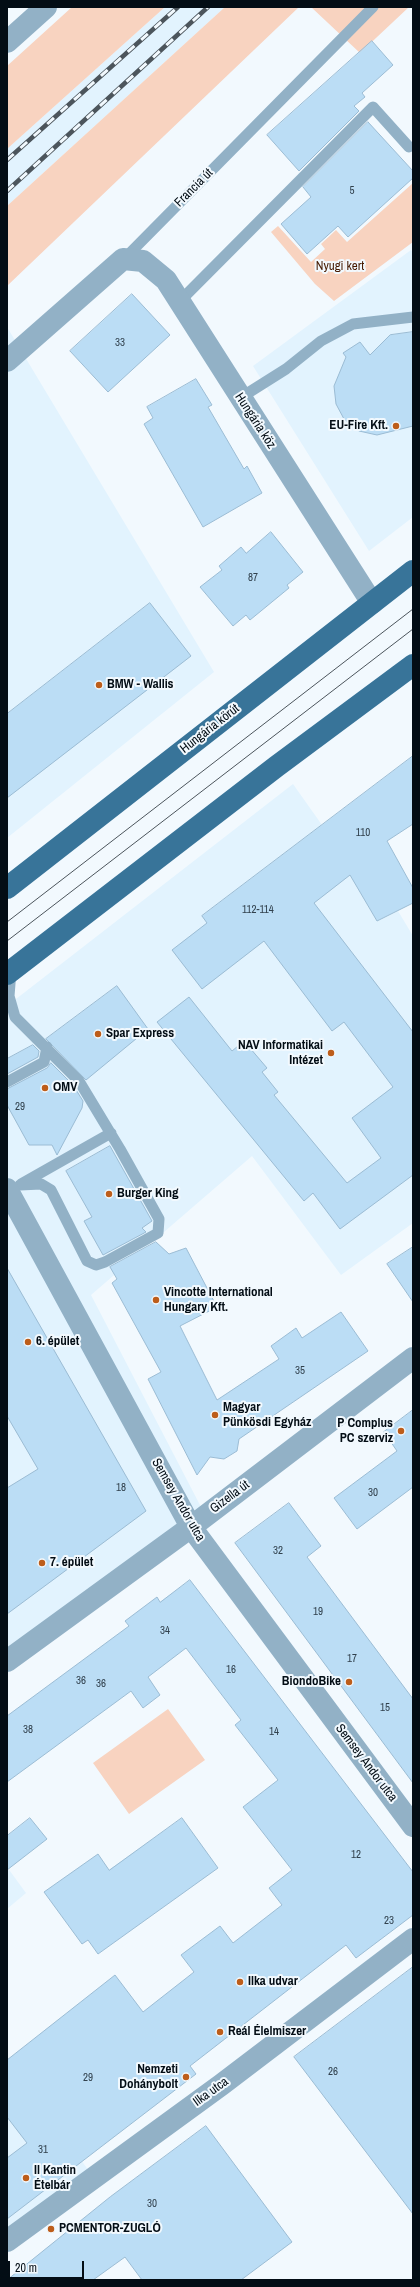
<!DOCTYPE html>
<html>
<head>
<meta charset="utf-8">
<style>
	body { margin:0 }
	#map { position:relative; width:420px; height:2287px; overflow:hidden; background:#f2f9fe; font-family:"Archivo Narrow",sans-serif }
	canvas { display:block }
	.frame { position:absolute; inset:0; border:8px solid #030d15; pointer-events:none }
	.scale { position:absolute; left:8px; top:2261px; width:76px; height:18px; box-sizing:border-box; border:2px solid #030d15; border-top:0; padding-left:5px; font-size:12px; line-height:14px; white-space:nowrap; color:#030d15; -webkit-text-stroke:3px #f2f9fe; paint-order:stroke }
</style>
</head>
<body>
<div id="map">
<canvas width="420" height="2287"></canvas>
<div class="frame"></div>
<div class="scale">20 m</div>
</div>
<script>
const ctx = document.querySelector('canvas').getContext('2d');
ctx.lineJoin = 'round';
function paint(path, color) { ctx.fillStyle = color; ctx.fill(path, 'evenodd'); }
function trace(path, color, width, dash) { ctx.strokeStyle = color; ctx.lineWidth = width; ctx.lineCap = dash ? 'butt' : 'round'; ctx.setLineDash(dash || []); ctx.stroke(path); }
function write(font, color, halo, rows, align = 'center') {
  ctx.font = font + ' "Archivo Narrow",sans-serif'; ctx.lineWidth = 4; ctx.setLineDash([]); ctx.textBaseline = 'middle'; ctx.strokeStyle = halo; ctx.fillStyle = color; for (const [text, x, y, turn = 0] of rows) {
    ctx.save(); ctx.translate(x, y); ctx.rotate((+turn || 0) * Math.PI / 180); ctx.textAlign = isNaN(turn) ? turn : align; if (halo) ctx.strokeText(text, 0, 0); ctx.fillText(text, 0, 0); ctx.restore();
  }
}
const built = new Path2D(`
	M 165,7 L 225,7 L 7,206 L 7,149 Z
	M 411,250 L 413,253 L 413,517 L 369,551 L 253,366 Z
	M 7,327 L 214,672 L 7,838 Z
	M 293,784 L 322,825 L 377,921 L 398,911 L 413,936 L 413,1223 L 341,1275 L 252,1156 L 91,1295 L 201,1507 L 7,1649 L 7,1006 Z
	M 7,1867 L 26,1893 L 7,1909 Z
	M 7,2058 L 89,2171 L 7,2236 Z`);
const green = new Path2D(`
	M 72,7 L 165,7 L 7,149 L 7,66 Z
	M 225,7 L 299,7 L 7,286 L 7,206 Z
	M 311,7 L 409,7 L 360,53 Z
	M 413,183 L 413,242 L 334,301 L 315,284 L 271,232 L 278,226 L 311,262 L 325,249 L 321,244 L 336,230 L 347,242 Z
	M 168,1709 L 205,1760 L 129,1814 L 93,1763 Z`);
const building = new Path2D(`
	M 372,41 L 393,65 L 362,93 L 365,97 L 354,106 L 359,111 L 299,171 L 267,135 Z
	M 368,122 L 413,171 L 413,178 L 348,237 L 338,226 L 307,254 L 281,224 L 311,197 L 303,187 Z
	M 132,294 L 170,335 L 108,392 L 70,351 Z
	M 413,332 L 413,426 L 377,435 L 359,431 L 344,419 L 336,404 L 334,386 L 346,357 L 343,353 L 360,342 L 370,355 L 390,335 Z
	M 196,379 L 212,405 L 208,407 L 244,469 L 247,466 L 262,493 L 203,527 L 144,424 L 153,418 L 147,407 Z
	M 271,532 L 303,572 L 287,585 L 289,588 L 250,620 L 246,615 L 233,626 L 200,587 L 222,570 L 219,566 L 241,547 L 246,553 Z
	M 150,603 L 191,656 L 7,798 L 7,714 Z
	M 413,756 L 413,824 L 387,841 L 413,888 L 413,903 L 377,921 L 350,875 L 314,903 L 413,1032 L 413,1175 L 340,1229 L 313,1193 L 304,1201 L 157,1022 L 189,997 L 232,1051 L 244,1041 L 267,1068 L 262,1072 L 278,1092 L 274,1095 L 347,1183 L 381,1158 L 352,1118 L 393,1087 L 344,1022 L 332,1031 L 264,941 L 202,989 L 172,950 L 207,923 L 202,916 Z
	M 117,986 L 148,1029 L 86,1080 L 46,1039 Z
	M 33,1045 L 39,1051 L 38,1057 L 7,1074 L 7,1059 Z
	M 51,1063 L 73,1085 L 83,1101 L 82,1108 L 57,1155 L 52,1145 L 29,1145 L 7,1105 L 7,1089 L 47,1068 Z
	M 110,1146 L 152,1221 L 142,1228 L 146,1232 L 103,1255 L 84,1221 L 92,1217 L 66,1171 Z
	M 156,1242 L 169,1254 L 186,1248 L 217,1307 L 180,1326 L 217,1400 L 279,1359 L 271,1346 L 296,1328 L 302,1338 L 341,1312 L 368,1351 L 239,1439 L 237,1451 L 224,1459 L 210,1457 L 197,1475 L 148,1379 L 161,1372 L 112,1283 L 117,1279 L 110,1267 Z
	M 413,1247 L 413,1302 L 387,1264 Z
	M 7,1268 L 146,1511 L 7,1614 L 7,1488 L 38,1469 L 7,1416 Z
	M 413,1410 L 413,1487 L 357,1529 L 334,1498 L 397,1451 L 384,1432 Z
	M 289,1503 L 321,1546 L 307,1557 L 413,1699 L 413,1783 L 235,1543 Z
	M 190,1580 L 413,1872 L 413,1915 L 356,1958 L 346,1945 L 190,2066 L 196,2074 L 7,2219 L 7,2158 L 27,2143 L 7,2117 L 7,2060 L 115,1975 L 143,2012 L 194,1972 L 181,1955 L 220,1926 L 233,1943 L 282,1905 L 269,1888 L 292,1870 L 243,1807 L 278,1780 L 235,1725 L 241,1720 L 186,1648 L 148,1677 L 160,1695 L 143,1708 L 131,1691 L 7,1782 L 7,1716 L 129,1626 L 125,1621 L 157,1597 L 160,1602 Z
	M 30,1818 L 47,1839 L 7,1870 L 7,1836 Z
	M 182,1818 L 218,1868 L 98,1954 L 88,1940 L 82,1944 L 44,1892 L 98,1854 L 109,1870 Z
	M 413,1967 L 413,2214 L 294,2057 Z
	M 206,2126 L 292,2242 L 241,2280 L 142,2280 L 125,2257 L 93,2280 L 7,2280 L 110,2197 Z`);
const lane = new Path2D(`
	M 124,259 L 373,7
	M 180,301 L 373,107 L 409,147
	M 240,398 L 286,369 L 321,341 L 353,324 L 413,317
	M 11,971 L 9,996 L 15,1017 L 79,1081 L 120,1149 L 159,1219 L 158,1233 L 105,1262 L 96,1265 L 87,1261 L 51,1190 L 41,1184 L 20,1185
	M 7,1082 L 44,1062 L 47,1047
	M 21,1184 L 111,1133`);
const street = new Path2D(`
	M 7,42 L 46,7
	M 7,361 L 123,259 L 143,261 L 166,280 L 372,603
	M 7,1189 L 191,1527 L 413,1826
	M 7,1661 L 191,1527 L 413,1358
	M 7,2241 L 221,2085 L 413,1939`);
const primary = new Path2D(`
	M 7,888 L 413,571
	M 7,974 L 277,766 L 413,665`);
const tram = new Path2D(`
	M 7,922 L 413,609
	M 7,941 L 413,629`);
const rail = new Path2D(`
	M 7,160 L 178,7
	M 7,191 L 208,7`);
const markers = [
	[396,426,4,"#bd5d1a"],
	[99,685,4,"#bd5d1a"],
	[98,1034,4,"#bd5d1a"],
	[331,1053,4,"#bd5d1a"],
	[45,1088,4,"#bd5d1a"],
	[109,1194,4,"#bd5d1a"],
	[156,1300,4,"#bd5d1a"],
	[28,1342,4,"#bd5d1a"],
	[215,1415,4,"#bd5d1a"],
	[401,1431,4,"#bd5d1a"],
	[42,1563,4,"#bd5d1a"],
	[349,1682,4,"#bd5d1a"],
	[240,1982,4,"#bd5d1a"],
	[220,2032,4,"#bd5d1a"],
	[186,2077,4,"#bd5d1a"],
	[26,2178,4,"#bd5d1a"],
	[51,2229,4,"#bd5d1a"]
];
const numberNames = [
	["5",352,191],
	["33",120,343],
	["87",253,578],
	["110",363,833],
	["112-114",258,910],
	["29",20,1107],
	["35",300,1371],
	["18",121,1488],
	["30",373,1493],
	["32",278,1551],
	["19",318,1612],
	["34",165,1631],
	["17",352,1659],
	["16",231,1670],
	["36",81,1681],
	["36",101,1684],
	["15",385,1708],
	["38",28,1730],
	["14",274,1732],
	["12",356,1855],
	["23",389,1921],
	["26",333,2072],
	["29",88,2078],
	["31",43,2150],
	["30",152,2204]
];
const streetNames = [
	["Francia út",194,188,-45],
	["Hungária köz",255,421,57],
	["Hungária körút",210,729,-38],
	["Gizella út",230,1497,-37],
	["Semsey Andor utca",178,1500,60],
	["Semsey Andor utca",366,1763,53],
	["Ilka utca",211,2092,-36]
];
const parkNames = [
	["Nyugi kert",340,267]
];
const poiNames = [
	["EU-Fire Kft.",388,426,"right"],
	["BMW - Wallis",107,685],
	["Spar Express",106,1034],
	["NAV Informatikai",323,1046,"right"],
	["Intézet",323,1061,"right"],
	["OMV",53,1088],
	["Burger King",117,1194],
	["Vincotte International",164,1293],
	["Hungary Kft.",164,1308],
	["6. épület",36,1342],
	["Magyar",223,1408],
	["Pünkösdi Egyház",223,1423],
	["P Complus",393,1424,"right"],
	["PC szerviz",393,1439,"right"],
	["7. épület",50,1563],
	["BiondoBike",341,1682,"right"],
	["Ilka udvar",248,1982],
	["Reál Élelmiszer",228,2032],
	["Nemzeti",178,2070,"right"],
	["Dohánybolt",178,2085,"right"],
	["Il Kantin",34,2171],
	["Ételbár",34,2186],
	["PCMENTOR-ZUGLÓ",59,2229]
];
paint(built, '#e2f3fe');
paint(green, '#f8d3c0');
paint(building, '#bbddf5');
trace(building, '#9bbcd4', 1);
trace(lane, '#92b1c6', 11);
trace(street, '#92b1c6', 22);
trace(primary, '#387499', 22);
trace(tram, '#4c555c', 1);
trace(rail, '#4c555c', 4.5);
trace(rail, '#f2f9fe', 3, [9]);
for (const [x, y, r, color] of markers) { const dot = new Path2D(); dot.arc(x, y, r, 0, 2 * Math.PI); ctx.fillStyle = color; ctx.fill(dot); trace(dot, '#f2f9fe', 1.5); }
write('11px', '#31414d', null, numberNames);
write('13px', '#030d15', '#f2f9fe', streetNames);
write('13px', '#461a00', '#f2f9fe', parkNames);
write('bold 13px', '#030d15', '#f2f9fe', poiNames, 'left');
</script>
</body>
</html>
